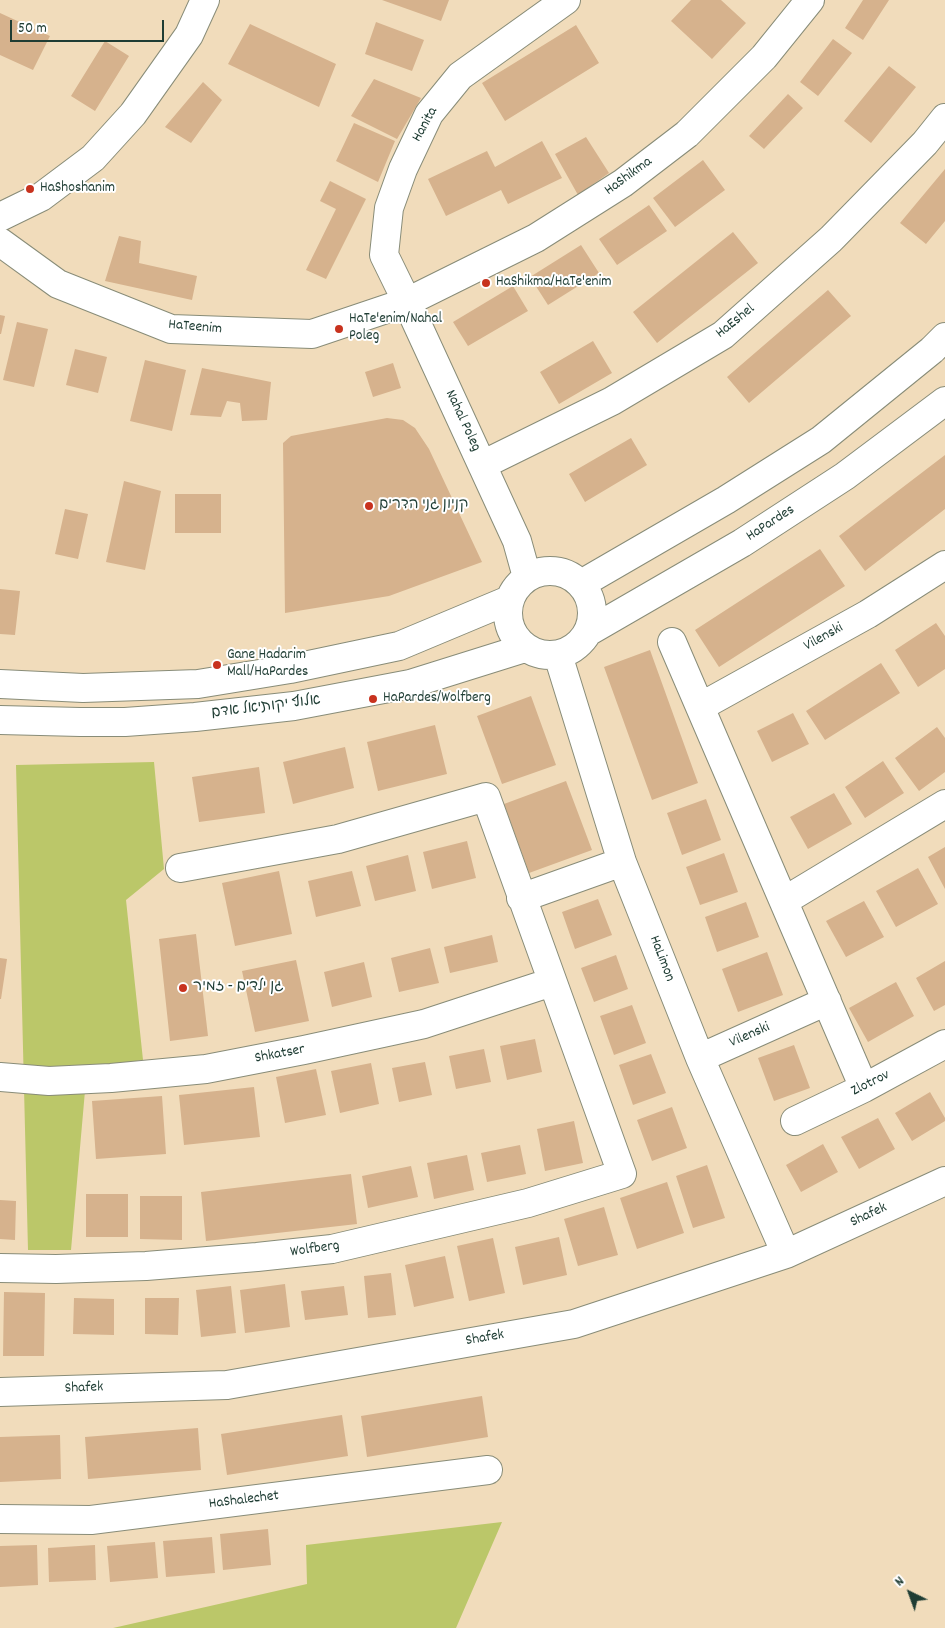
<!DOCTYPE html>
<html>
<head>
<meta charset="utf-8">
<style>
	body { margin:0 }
	#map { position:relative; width:945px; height:1628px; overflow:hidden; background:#f1dcbb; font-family:Dekko,sans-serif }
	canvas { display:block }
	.north { position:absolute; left:885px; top:1568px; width:50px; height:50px; -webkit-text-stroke:4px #fff; paint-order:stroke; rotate:318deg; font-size:14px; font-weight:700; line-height:20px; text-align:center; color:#1f3d34 }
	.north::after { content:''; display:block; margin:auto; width:18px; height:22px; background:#1f3d34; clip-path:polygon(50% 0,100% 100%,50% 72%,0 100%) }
	.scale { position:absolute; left:10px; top:20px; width:154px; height:22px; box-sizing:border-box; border:2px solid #1f3d34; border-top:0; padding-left:6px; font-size:15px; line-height:18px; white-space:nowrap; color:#1f3d34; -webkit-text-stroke:4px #fff; paint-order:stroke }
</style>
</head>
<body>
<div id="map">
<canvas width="945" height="1628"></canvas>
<div class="north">N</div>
<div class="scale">50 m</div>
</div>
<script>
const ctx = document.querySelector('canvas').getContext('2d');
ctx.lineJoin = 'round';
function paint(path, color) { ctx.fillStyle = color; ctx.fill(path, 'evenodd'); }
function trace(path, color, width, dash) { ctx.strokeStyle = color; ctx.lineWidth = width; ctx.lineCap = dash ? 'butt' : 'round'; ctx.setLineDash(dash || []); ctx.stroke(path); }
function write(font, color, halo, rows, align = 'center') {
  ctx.font = font + ' Dekko,"Playpen Sans Hebrew",sans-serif'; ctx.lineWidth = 4; ctx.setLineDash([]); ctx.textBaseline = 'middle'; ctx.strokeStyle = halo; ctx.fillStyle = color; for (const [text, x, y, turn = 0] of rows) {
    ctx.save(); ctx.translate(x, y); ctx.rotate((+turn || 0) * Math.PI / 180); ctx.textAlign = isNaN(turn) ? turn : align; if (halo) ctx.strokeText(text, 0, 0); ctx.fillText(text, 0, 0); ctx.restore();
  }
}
const green = new Path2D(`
	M 154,762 L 164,869 L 126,900 L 143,1060 L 87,1068 L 71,1250 L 28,1250 L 16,765 Z
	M 502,1522 L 456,1628 L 113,1628 L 307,1584 L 306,1545 Z`);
const building = new Path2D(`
	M 382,0 L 449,0 L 441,21 Z
	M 691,0 L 721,0 L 746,23 L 712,59 L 671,21 Z
	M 863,0 L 889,0 L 863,40 L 845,28 Z
	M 0,13 L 50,36 L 33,70 L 0,55 Z
	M 376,22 L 424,40 L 412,71 L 365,54 Z
	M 250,24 L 336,64 L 319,107 L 228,64 Z
	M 576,25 L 599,63 L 505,121 L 482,83 Z
	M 833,39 L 852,53 L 818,96 L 800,82 Z
	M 105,41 L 129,56 L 95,111 L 71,96 Z
	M 889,66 L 916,87 L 871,143 L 844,121 Z
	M 374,79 L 421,98 L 397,139 L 351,116 Z
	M 203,82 L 222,100 L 191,143 L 165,127 Z
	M 788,94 L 803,108 L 764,149 L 749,136 Z
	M 354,123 L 395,141 L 378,182 L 336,161 Z
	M 586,137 L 609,173 L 578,195 L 555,154 Z
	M 542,141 L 562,178 L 508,204 L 501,190 L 446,216 L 428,179 L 487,151 L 495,167 Z
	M 703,160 L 725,190 L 675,227 L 653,198 Z
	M 945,169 L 945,221 L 926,244 L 900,223 Z
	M 330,181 L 366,199 L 326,279 L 306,270 L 336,209 L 320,201 Z
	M 649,205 L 667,231 L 617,265 L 599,239 Z
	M 733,232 L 758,263 L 657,343 L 633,312 Z
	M 119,236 L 141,241 L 139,263 L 197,276 L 192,300 L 105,281 Z
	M 581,245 L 599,273 L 548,305 L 530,277 Z
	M 513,286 L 528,311 L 468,346 L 453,322 Z
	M 828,290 L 851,316 L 749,403 L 727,377 Z
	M 0,315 L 5,316 L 1,334 L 0,334 Z
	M 17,322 L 48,329 L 34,387 L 3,380 Z
	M 593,341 L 612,373 L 559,404 L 540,372 Z
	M 75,349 L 107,357 L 98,393 L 66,385 Z
	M 145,360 L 186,370 L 172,431 L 130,421 Z
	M 393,363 L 401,388 L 373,397 L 365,372 Z
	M 202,368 L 271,382 L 267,420 L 242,421 L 240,403 L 227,401 L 221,417 L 190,415 Z
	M 387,418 L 403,420 L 415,428 L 429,449 L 482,562 L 389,596 L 285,613 L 283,443 L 291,436 Z
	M 631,438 L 647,465 L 585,502 L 569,474 Z
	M 945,455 L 945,509 L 865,571 L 839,536 Z
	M 124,481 L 161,491 L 145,570 L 106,562 Z
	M 175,494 L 221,494 L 221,533 L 175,533 Z
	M 65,509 L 88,514 L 78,559 L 55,554 Z
	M 820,549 L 845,586 L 719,667 L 695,630 Z
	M 0,589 L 20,591 L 15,635 L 0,634 Z
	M 936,623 L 945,636 L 945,669 L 918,687 L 895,650 Z
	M 650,650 L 698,783 L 652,800 L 604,667 Z
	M 881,663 L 900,693 L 825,740 L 806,711 Z
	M 531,696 L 556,765 L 502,784 L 477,716 Z
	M 793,713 L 809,744 L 772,762 L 757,731 Z
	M 435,725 L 447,774 L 378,791 L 367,742 Z
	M 937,727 L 945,738 L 945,772 L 919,791 L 895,758 Z
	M 345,747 L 354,788 L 293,804 L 283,762 Z
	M 883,761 L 904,793 L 865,818 L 845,787 Z
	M 259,767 L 265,813 L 199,822 L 192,777 Z
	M 566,781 L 592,850 L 529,873 L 504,804 Z
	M 834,793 L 852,824 L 808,849 L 790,817 Z
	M 706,799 L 721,840 L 682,855 L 667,813 Z
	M 467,841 L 476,878 L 432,889 L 423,852 Z
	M 945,847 L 945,889 L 928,857 Z
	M 724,853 L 738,892 L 700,905 L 686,867 Z
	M 408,855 L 416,891 L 375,901 L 366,866 Z
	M 918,868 L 938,904 L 896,927 L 876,891 Z
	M 279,871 L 292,934 L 235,946 L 222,883 Z
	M 352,871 L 361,906 L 316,917 L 308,881 Z
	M 598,899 L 612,935 L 575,949 L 562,912 Z
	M 864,901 L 884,937 L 846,957 L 826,921 Z
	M 746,902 L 759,937 L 717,952 L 705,917 Z
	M 196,934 L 208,1036 L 170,1041 L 159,939 Z
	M 492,935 L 498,962 L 450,973 L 444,947 Z
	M 430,948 L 439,983 L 399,992 L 391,958 Z
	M 767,952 L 783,995 L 738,1012 L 722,969 Z
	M 616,955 L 628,989 L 594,1002 L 581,968 Z
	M 0,958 L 7,959 L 1,999 L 0,999 Z
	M 296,960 L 309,1021 L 255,1032 L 242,971 Z
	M 945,961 L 945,1005 L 934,1011 L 916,978 Z
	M 364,962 L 372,997 L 332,1007 L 324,972 Z
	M 896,982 L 914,1016 L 868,1042 L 849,1008 Z
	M 632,1005 L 646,1043 L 614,1055 L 600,1016 Z
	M 535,1039 L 542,1072 L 507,1080 L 500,1046 Z
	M 794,1045 L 810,1088 L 774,1101 L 758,1058 Z
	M 484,1049 L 491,1082 L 456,1089 L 449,1056 Z
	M 651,1054 L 666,1093 L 633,1105 L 619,1065 Z
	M 425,1062 L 432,1095 L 399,1102 L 392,1068 Z
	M 371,1063 L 379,1104 L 340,1113 L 331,1071 Z
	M 316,1069 L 326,1115 L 285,1123 L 276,1077 Z
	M 254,1087 L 260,1137 L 184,1145 L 179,1095 Z
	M 930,1092 L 945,1118 L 945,1121 L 912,1141 L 895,1113 Z
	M 162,1096 L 166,1154 L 96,1159 L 92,1101 Z
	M 672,1107 L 687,1148 L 652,1161 L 637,1120 Z
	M 878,1118 L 895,1149 L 859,1169 L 841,1137 Z
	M 574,1121 L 583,1163 L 545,1171 L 537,1129 Z
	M 823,1144 L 838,1172 L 801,1192 L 786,1165 Z
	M 520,1145 L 526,1174 L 487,1182 L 481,1153 Z
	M 467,1155 L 474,1190 L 434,1199 L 427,1163 Z
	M 707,1165 L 725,1218 L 693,1228 L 676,1176 Z
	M 411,1166 L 418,1197 L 368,1208 L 362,1176 Z
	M 351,1174 L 357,1224 L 206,1241 L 201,1192 Z
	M 667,1182 L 684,1233 L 637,1249 L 620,1198 Z
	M 86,1194 L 128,1194 L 128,1237 L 86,1237 Z
	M 140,1196 L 182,1196 L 182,1240 L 140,1239 Z
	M 0,1200 L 16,1201 L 15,1240 L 0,1239 Z
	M 604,1207 L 618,1255 L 578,1266 L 564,1219 Z
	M 559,1237 L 567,1275 L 523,1285 L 515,1247 Z
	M 493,1238 L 505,1293 L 469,1301 L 457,1246 Z
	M 445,1256 L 454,1298 L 414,1307 L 405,1265 Z
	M 391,1273 L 396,1315 L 368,1318 L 364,1276 Z
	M 285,1284 L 290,1327 L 245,1333 L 240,1290 Z
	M 231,1286 L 236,1333 L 201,1337 L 196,1290 Z
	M 344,1286 L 348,1315 L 305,1320 L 301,1291 Z
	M 4,1292 L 45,1293 L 44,1356 L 3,1356 Z
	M 74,1298 L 114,1299 L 114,1335 L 73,1334 Z
	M 145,1298 L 179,1298 L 178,1335 L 145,1334 Z
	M 482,1396 L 488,1437 L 367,1457 L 361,1416 Z
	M 342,1415 L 348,1456 L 227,1475 L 221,1434 Z
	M 198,1428 L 201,1470 L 88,1479 L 85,1437 Z
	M 60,1435 L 61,1479 L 0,1482 L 0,1437 Z
	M 268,1529 L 271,1565 L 223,1570 L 220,1534 Z
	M 212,1537 L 215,1573 L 166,1577 L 163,1541 Z
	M 155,1542 L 158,1578 L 110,1582 L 107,1546 Z
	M 37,1545 L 38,1585 L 0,1587 L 0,1546 Z
	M 95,1545 L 96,1580 L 49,1582 L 48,1548 Z`);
const minor = new Path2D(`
	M 0,217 L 41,197 L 93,158 L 133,114 L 189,35 L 205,0
	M 0,242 L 58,284 L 171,329 L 312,334 L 407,302 L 536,238 L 623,183 L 687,134 L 764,57 L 810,0
	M 482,465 L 612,401 L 723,335 L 831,239 L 925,143 L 945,118
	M508 613a42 42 0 1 1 84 0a42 42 0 1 1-84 0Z
	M 527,577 L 517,541 L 407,302 L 384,255 L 389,208 L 403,169 L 429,114 L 460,76 L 566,0
	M 581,584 L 726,500 L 821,440 L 932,350 L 945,337
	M 588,632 L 742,543 L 845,476 L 945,401
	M 672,642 L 864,1088
	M 558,655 L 622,862 L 700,1058 L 786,1254
	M 0,684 L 83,688 L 198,684 L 290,669 L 399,646 L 509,600
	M 700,707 L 868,614 L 945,565
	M 0,720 L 80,722 L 125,722 L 195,717 L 294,706 L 410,684 L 525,648
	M 521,898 L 622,862
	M 784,901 L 945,804
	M 700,1058 L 827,1001
	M 0,1077 L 49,1081 L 111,1078 L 206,1069 L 304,1050 L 424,1024 L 552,982
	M 795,1121 L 864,1088 L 945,1044
	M 0,1268 L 56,1269 L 146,1266 L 257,1257 L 332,1249 L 528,1203 L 622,1174 L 486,797 L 338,839 L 180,868
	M 0,1392 L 227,1385 L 574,1324 L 786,1254 L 945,1181
	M 0,1519 L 91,1520 L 488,1470`);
const markers = [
	[30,189,5,"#c8321e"],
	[486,283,5,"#c8321e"],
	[339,329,5,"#c8321e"],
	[369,506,5,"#c8321e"],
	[217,665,5,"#c8321e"],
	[373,699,5,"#c8321e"],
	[183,988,5,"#c8321e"]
];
const streetNames = [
	["Hanita",426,125,-61],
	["HaShikma",629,177,-36],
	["HaEshel",736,322,-39],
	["HaTeenim",195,328,5],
	["Nahal Poleg",462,421,65],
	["HaPardes",771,524,-33],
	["Vilenski",824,638,-29],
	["אלוף יקותיאל אדם",266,708,-7],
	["HaLimon",661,959,69],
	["Vilenski",750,1036,-24],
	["Shkatser",280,1055,-11],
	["Zlotrov",871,1084,-27],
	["Shafek",869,1216,-25],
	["Wolfberg",315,1250,-8],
	["Shafek",485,1339,-10],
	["Shafek",84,1389,-2],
	["HaShalechet",244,1501,-7]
];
const poiNames = [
	["HaShoshanim",40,189],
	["HaShikma/HaTe'enim",496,283],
	["HaTe'enim/Nahal",349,320],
	["Poleg",349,337],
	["קניון גני הדרים",379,506],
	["Gane Hadarim",227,656],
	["Mall/HaPardes",227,673],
	["HaPardes/Wolfberg",383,699],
	["גן ילדים - זמיר",193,988]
];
paint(green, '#bbc769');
paint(building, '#d6b28d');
trace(minor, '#888c78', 30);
trace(minor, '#fff', 28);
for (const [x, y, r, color] of markers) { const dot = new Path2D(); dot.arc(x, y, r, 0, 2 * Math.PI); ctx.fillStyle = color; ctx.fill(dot); trace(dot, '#fff', 2); }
write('15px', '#1f3d34', '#fff', streetNames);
write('15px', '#1f3d34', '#fff', poiNames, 'left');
</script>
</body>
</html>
